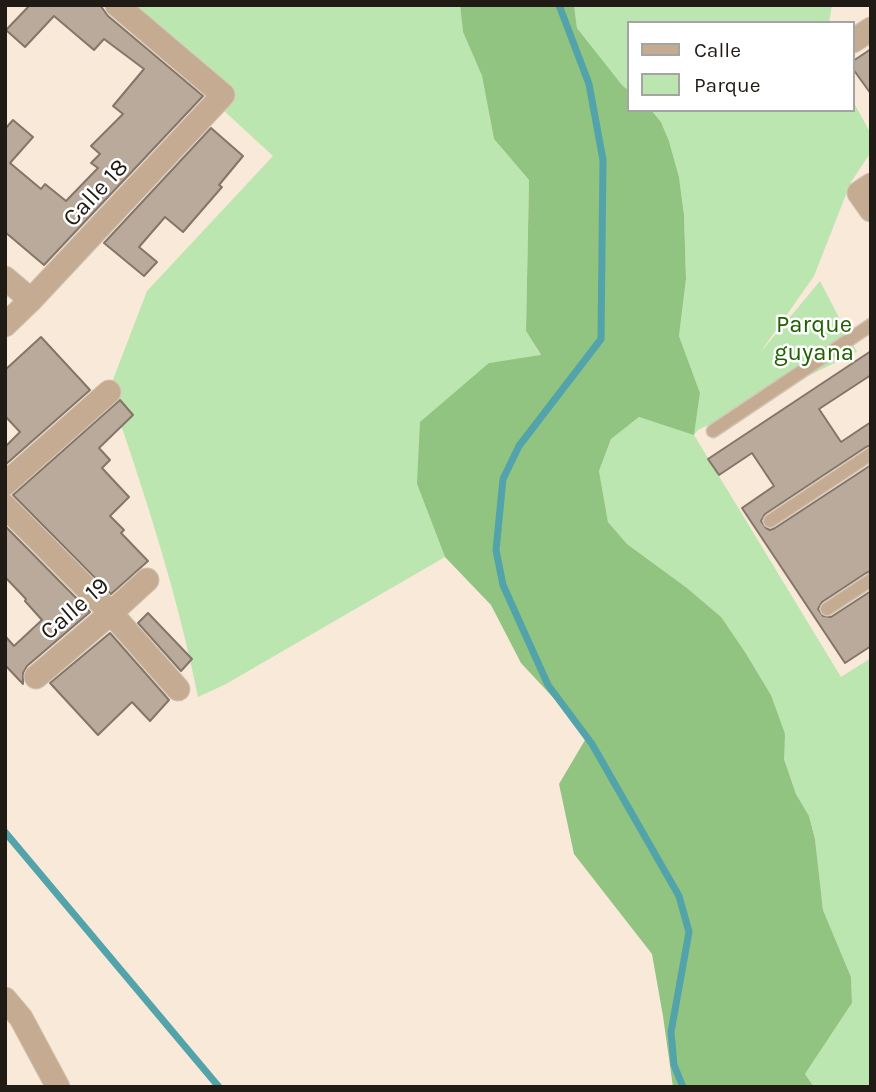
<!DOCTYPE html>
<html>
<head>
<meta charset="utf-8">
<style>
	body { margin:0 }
	#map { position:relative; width:876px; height:1092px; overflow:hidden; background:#f9e9d9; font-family:Karla,sans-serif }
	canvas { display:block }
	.frame { position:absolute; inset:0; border:7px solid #211b16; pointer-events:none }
	.legend { position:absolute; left:627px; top:21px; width:228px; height:91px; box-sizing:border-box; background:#fff; border:2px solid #a6a4a2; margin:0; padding:9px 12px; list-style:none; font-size:21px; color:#211b16 }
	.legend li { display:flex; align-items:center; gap:14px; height:35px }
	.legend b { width:35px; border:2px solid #a6a4a2 }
</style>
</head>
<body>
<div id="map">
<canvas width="876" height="1092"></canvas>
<div class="frame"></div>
<ul class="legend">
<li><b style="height:9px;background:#c5ab91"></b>Calle</li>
<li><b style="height:19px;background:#bce6af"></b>Parque</li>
</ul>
</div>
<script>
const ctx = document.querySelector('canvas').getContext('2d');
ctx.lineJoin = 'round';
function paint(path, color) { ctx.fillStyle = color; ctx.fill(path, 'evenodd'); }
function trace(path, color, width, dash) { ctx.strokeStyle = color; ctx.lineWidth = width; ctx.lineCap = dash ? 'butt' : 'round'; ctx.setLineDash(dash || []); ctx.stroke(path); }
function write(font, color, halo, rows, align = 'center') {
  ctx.font = font + ' Karla,sans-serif'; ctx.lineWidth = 5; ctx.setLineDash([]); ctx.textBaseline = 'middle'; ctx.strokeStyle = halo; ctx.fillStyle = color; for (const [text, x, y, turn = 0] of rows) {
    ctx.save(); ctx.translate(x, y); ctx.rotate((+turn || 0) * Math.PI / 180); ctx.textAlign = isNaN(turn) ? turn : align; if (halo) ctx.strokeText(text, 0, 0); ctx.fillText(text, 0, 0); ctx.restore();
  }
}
const green = new Path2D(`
	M 109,5 L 460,5 L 463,32 L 482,76 L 494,139 L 529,180 L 526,331 L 541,356 L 489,363 L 417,484 L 445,557 L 226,684 L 198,697 C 177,592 144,491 109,390 L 147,291 L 273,156 Z
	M 574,5 L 832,5 L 829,23 L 629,23 L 629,91 L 622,85 L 577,28 Z
	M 853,101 L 871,134 L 871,152 L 851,182 L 814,276 L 760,353 L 820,281 L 857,352 L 698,430 L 694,435 L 841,677 L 871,658 L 871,1087 L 814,1087 L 805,1074 L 852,1003 L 851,977 L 823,910 L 815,839 L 809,816 L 796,794 L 784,759 L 784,734 L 771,695 L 745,652 L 720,617 L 687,588 L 627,544 L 608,522 L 599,471 L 611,439 L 639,417 L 694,434 L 700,393 L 679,336 L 686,279 L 684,215 L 679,177 L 669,141 L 661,122 L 651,110 L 853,110 Z`);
const forest = new Path2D(`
	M 460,5 L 574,5 L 577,28 L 622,85 L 629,91 L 629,110 L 651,110 L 661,122 L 669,141 L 679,177 L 684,215 L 686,279 L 679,336 L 700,393 L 694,435 L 639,417 L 611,439 L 599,471 L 608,522 L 627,544 L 687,588 L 721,617 L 745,652 L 771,695 L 785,734 L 784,759 L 796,794 L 809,816 L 815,839 L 823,910 L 851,977 L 852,1003 L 805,1074 L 814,1087 L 673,1087 L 663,1016 L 652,954 L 574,854 L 559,784 L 588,735 L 521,663 L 491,605 L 445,557 L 417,484 L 420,422 L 489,363 L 541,355 L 526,331 L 529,180 L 494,139 L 482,76 L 463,32 Z`);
const stream = new Path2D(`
	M 559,5 L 589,84 L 603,160 L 601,339 L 519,446 L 503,479 L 496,550 L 503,585 L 548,685 L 592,744 L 679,896 L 689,932 L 671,1032 L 674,1065 L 683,1087
	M 5,832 L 219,1087`);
const building = new Path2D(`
	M 30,5 L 100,5 L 108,16 L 203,96 L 44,265 L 5,232 L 5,129 L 13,120 L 33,137 L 10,163 L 41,189 L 45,184 L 66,201 L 98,168 L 91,163 L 100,154 L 91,146 L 123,114 L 113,106 L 144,69 L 104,39 L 94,50 L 54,16 L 25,47 L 6,30 Z
	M 871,49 L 871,94 L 853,69 L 853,61 Z
	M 211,128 L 243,156 L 219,185 L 222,187 L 183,232 L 165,217 L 139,247 L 157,262 L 144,276 L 104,243 Z
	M 41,337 L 90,390 L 5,465 L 5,447 L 20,432 L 5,416 L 5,370 Z
	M 871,351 L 871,375 L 819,409 L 841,442 L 871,422 L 871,445 L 866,447 L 765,514 L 761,521 L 766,528 L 770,530 L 775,528 L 871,465 L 871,571 L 866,573 L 822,602 L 818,609 L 823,616 L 831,617 L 871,591 L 871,646 L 845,663 L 742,508 L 774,486 L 752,453 L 719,475 L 708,459 Z
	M 120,400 L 133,415 L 99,448 L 110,460 L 102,468 L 129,497 L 110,516 L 124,530 L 121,533 L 148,561 L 111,594 L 13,495 Z
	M 5,526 L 90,612 L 27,666 L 23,673 L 23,684 L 5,665 L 5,636 L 14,646 L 42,620 L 25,601 L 26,599 L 5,577 Z
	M 148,613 L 192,659 L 181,671 L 138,623 Z
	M 110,633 L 169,700 L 150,721 L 132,702 L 98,735 L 50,683 Z`);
const lane = new Path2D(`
	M 713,431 L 871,325
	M 770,521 L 871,454
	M 827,609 L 871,580`);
const street = new Path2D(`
	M 853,41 L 871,29
	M 871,185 L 859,193 L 871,210
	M 5,278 L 31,300
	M 5,325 L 31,300 L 223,95 L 117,5
	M 5,484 L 109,392
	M 5,506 L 111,613 L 178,689
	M 36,677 L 111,613 L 147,580
	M 5,999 L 21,1018 L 58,1087`);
const streetNames = [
	["Calle 18",96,193,-47],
	["Calle 19",75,609,-41]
];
const parkNames = [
	["Parque",814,325],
	["guyana",814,353]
];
paint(green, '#bce6af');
paint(forest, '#91c381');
trace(stream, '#53a3aa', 7);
paint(building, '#baaa9c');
trace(building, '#837567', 2);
trace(lane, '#d2c4b6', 15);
trace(street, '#d2c4b6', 25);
trace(lane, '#c5ab91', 12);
trace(street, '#c5ab91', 23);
write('24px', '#211b16', '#fff', streetNames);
write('24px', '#216000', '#fff', parkNames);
</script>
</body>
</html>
